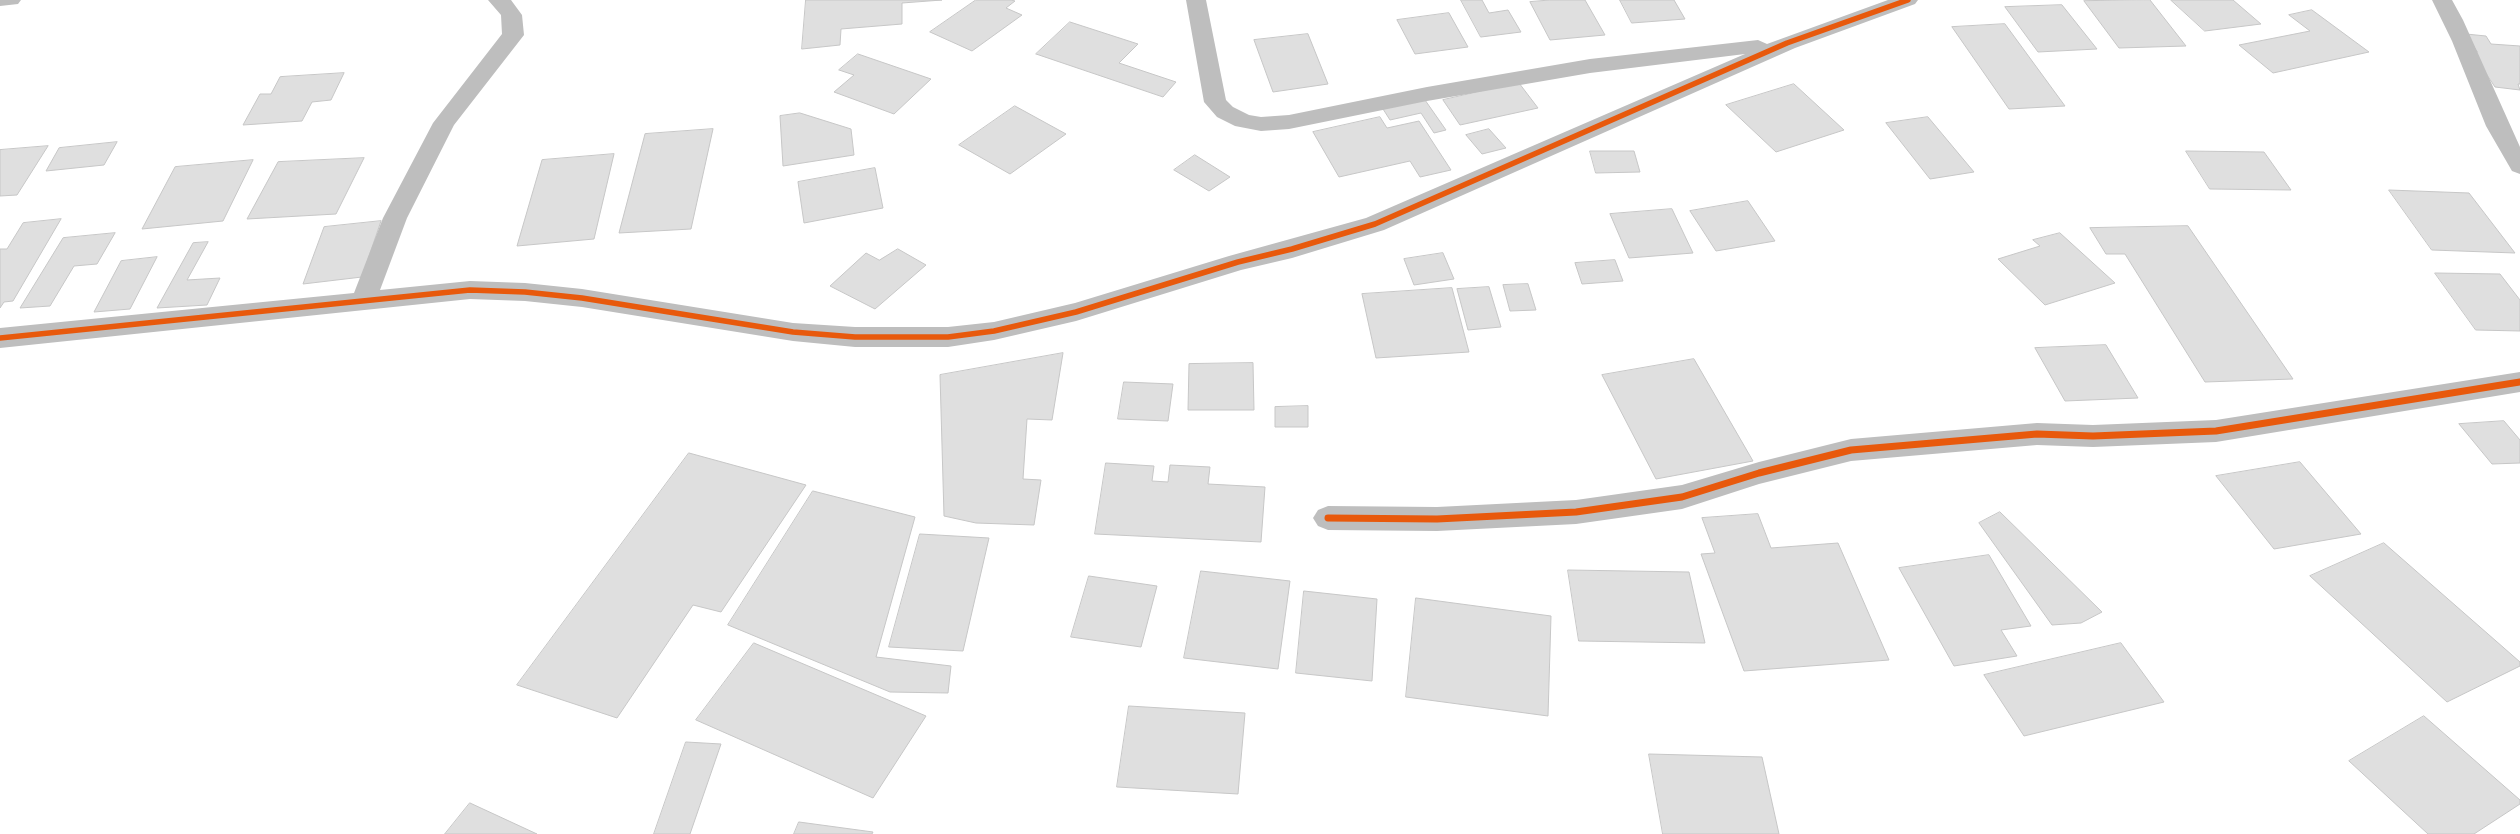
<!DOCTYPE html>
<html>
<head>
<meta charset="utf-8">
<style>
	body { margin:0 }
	canvas { display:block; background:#fff }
</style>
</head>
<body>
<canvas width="2520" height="834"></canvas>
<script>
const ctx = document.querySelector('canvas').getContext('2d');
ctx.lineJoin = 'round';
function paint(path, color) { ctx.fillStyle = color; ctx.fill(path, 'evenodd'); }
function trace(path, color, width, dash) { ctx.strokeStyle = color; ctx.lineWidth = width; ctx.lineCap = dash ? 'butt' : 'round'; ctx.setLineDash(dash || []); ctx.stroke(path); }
const building = new Path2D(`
	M 806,0 L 942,0 L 902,3 L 902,24 L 841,29 L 840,45 L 802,49 Z
	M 976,0 L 1011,0 L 1015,1 L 1006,8 L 1022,15 L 972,51 L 930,32 Z
	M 1461,0 L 1482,0 L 1489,13 L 1508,10 L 1521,32 L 1481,37 Z
	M 1550,0 L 1585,0 L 1605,35 L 1550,40 L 1530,2 Z
	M 1620,0 L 1674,0 L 1685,19 L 1632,23 Z
	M 2150,0 L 2186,46 L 2119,48 L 2084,1 Z
	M 2171,0 L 2233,0 L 2261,24 L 2205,31 Z
	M 2062,5 L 2097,49 L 2038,52 L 2005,7 Z
	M 2312,10 L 2369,52 L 2273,73 L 2239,45 L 2310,31 L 2289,15 Z
	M 1449,13 L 1468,47 L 1415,54 L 1397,20 Z
	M 1070,22 L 1138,44 L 1119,63 L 1176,82 L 1163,97 L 1036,54 Z
	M 2005,24 L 2065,106 L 2009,109 L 1952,27 Z
	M 1308,34 L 1328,84 L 1273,92 L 1254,40 Z
	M 2466,34 L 2486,36 L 2491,44 L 2520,46 L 2520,84 L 2518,84 L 2520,90 L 2495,87 L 2471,51 L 2477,52 Z
	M 858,54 L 931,79 L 894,114 L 834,92 L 854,75 L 839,70 Z
	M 344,73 L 331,100 L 312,102 L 302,121 L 243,125 L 260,94 L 271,94 L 280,77 Z
	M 1519,83 L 1538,108 L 1460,125 L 1443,100 Z
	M 1794,84 L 1844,130 L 1776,152 L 1726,105 Z
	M 1425,100 L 1446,130 L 1434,133 L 1421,113 L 1390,120 L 1383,109 Z
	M 1015,106 L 1066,134 L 1010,174 L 959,145 Z
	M 800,113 L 851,129 L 854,155 L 783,166 L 780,116 Z
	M 1380,117 L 1387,128 L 1419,121 L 1451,170 L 1420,177 L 1410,161 L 1339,177 L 1313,132 Z
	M 1928,117 L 1974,172 L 1930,179 L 1886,123 Z
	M 713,129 L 691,229 L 619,233 L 645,134 Z
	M 1489,129 L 1506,148 L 1482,154 L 1466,135 Z
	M 117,142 L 104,165 L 46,171 L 59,148 Z
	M 48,146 L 17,195 L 0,196 L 0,150 Z
	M 1590,151 L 1634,151 L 1640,172 L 1596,173 Z
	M 2186,151 L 2264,152 L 2291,190 L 2210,189 Z
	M 614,154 L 594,239 L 517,246 L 542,160 Z
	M 1195,155 L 1230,177 L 1209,191 L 1174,170 Z
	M 364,158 L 336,214 L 247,219 L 278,162 Z
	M 253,160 L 223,221 L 142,229 L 175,167 Z
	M 875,168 L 883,208 L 804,223 L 798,182 Z
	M 2389,190 L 2469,193 L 2515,253 L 2432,250 Z
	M 1748,201 L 1775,241 L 1716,251 L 1690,211 Z
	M 1672,209 L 1693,253 L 1629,258 L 1610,214 Z
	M 61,219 L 13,301 L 4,302 L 0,308 L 0,249 L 7,249 L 23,223 Z
	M 381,221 L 362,277 L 303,284 L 324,227 Z
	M 2188,226 L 2293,379 L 2205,382 L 2125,254 L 2106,254 L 2090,228 Z
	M 115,233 L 97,264 L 74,266 L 50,306 L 20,308 L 63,238 Z
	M 2060,233 L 2115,283 L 2045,305 L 1998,259 L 2040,246 L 2033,240 Z
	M 208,242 L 187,280 L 220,278 L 207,305 L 157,308 L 193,243 Z
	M 898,249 L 926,265 L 875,309 L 830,286 L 866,253 L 879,260 Z
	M 1443,253 L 1454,279 L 1414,285 L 1404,259 Z
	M 157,257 L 130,309 L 94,312 L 121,261 Z
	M 1615,260 L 1623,281 L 1582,284 L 1575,263 Z
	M 2435,273 L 2500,274 L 2520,300 L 2520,331 L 2476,330 Z
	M 1528,284 L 1536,310 L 1510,311 L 1503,285 Z
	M 1489,287 L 1501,327 L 1468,330 L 1457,289 Z
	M 1452,288 L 1469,352 L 1376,358 L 1362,294 Z
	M 2106,345 L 2138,398 L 2065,401 L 2035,348 Z
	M 1063,353 L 1052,420 L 1027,419 L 1023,479 L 1041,480 L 1034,525 L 976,523 L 944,516 L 940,375 Z
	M 1694,359 L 1753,461 L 1656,479 L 1602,375 Z
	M 1253,363 L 1254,410 L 1188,410 L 1189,364 Z
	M 1124,382 L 1173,384 L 1168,421 L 1118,419 Z
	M 1308,406 L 1308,427 L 1275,427 L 1275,407 Z
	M 2504,421 L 2520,440 L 2520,463 L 2492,464 L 2459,424 Z
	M 689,453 L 806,485 L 721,612 L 693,605 L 617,718 L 517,685 Z
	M 2300,462 L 2361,534 L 2274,549 L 2216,476 Z
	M 1106,463 L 1154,466 L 1152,481 L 1168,482 L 1170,465 L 1210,467 L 1208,484 L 1265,487 L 1261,542 L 1095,534 Z
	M 813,491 L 915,517 L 876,657 L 951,666 L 948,693 L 890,692 L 728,625 Z
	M 2000,512 L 2102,612 L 2081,623 L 2052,625 L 1979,523 Z
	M 1758,514 L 1771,548 L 1838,543 L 1889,660 L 1744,671 L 1701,554 L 1715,553 L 1702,518 Z
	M 920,534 L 989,538 L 963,651 L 889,647 Z
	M 2384,543 L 2520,662 L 2520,666 L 2447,702 L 2310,576 Z
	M 1989,555 L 2031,626 L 2001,630 L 2017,656 L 1954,666 L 1899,568 Z
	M 1568,570 L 1689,572 L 1705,643 L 1579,641 Z
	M 1201,571 L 1290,581 L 1278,669 L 1184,658 Z
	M 1089,576 L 1157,586 L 1141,647 L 1071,637 Z
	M 1304,591 L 1377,599 L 1372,681 L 1296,673 Z
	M 1416,598 L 1551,616 L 1548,716 L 1406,697 Z
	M 754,643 L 926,716 L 873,798 L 696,720 Z
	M 2121,643 L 2164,702 L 2024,736 L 1984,675 Z
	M 1129,706 L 1245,713 L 1238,794 L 1117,787 Z
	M 2424,716 L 2520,800 L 2520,804 L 2474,834 L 2428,834 L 2349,761 Z
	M 686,742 L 721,744 L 690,834 L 654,834 Z
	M 1649,754 L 1762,757 L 1779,834 L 1663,834 Z
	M 470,803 L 537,834 L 445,834 Z
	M 799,822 L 873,832 L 872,834 L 794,834 Z`);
const minor = new Path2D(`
	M 0,0 L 21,0 L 18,4 L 0,6 Z
	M 488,0 L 511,0 L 522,15 L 524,35 L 454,125 L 407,218 L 380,290 L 470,281 L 525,283 L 582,289 L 793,323 L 855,327 L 948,327 L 994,322 L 1075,303 L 1229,256 L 1366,218 L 1745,54 L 1590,73 L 1427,101 L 1289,129 L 1261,131 L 1235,126 L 1217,117 L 1204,102 L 1186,0 L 1206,0 L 1226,100 L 1233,107 L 1249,115 L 1261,117 L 1289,115 L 1427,87 L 1590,59 L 1758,40 L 1767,44 L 1888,0 L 1918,0 L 1915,4 L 1795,48 L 1384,230 L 1292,258 L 1241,270 L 1076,321 L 994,340 L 948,347 L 855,347 L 793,341 L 582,307 L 525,301 L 470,299 L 0,348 L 0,328 L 354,293 L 383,218 L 433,123 L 502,34 L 501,15 Z
	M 2432,0 L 2452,0 L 2463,20 L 2520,147 L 2520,174 L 2512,171 L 2486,126 L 2452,41 Z
	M 2520,372 L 2520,392 L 2216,442 L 2093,447 L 2037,445 L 1851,461 L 1759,484 L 1682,509 L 1576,524 L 1437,531 L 1328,530 L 1318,526 L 1313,518 L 1318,510 L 1328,506 L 1437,507 L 1576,500 L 1682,485 L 1759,462 L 1851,439 L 2037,423 L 2093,425 L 2216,420 Z`);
const cyclewayFar1 = new Path2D(`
	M 0,338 L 470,290 L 525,292 L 582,298 L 793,332 L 855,337 L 948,337 L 994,331 L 1076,312 L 1238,262 L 1292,249 L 1375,224 L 1787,43 L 1908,0`);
const cycleway = new Path2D(`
	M 1328,518 L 1437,519 L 1576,512 L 1682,497 L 1759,473 L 1851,450 L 2037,434 L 2093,436 L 2216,431 L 2520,382`);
paint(building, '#dfdfdf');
trace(building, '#c7c7c7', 1);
paint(minor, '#bebebe');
trace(cyclewayFar1, '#e8590c', 5.5);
trace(cycleway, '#e8590c', 7);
</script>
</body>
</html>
